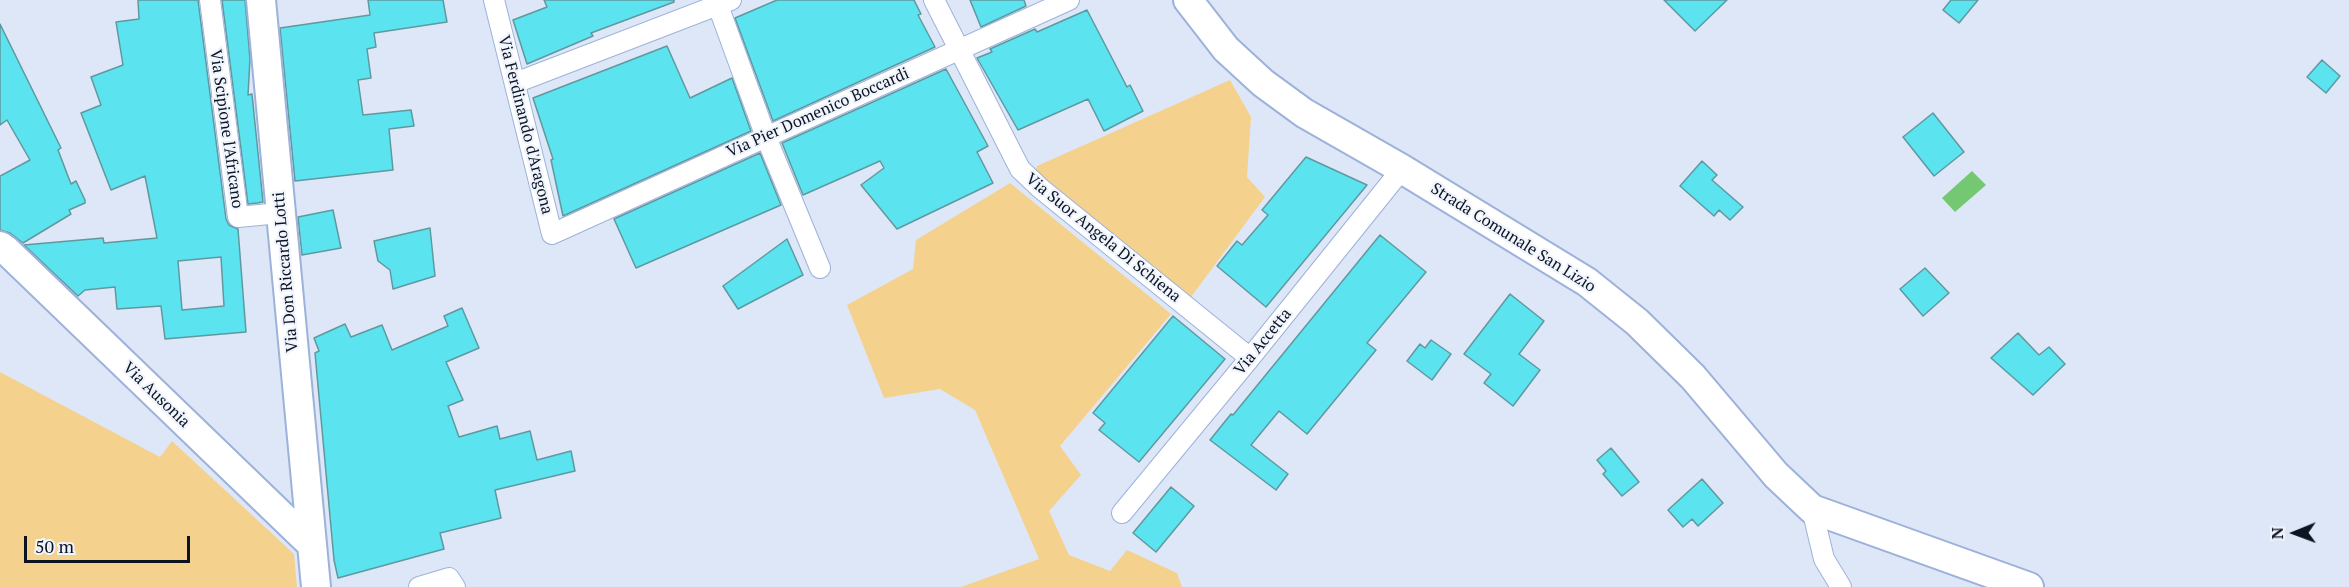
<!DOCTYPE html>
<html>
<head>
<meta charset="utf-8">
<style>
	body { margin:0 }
	#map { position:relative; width:2349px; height:587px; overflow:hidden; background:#dee7f8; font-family:"PT Serif",serif }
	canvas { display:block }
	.north { position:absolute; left:2265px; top:503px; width:60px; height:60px; -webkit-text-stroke:4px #f0f4fd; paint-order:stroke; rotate:269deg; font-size:16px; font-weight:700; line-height:24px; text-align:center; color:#0c1321 }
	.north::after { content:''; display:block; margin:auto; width:21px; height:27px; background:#0c1321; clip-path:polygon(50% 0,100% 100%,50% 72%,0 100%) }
	.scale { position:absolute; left:24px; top:536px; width:166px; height:27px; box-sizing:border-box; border:3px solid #0c1321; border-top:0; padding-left:8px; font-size:18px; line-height:21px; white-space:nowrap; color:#0c1321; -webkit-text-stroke:4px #f0f4fd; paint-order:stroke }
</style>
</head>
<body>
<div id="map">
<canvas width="2349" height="587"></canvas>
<div class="north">N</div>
<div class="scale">50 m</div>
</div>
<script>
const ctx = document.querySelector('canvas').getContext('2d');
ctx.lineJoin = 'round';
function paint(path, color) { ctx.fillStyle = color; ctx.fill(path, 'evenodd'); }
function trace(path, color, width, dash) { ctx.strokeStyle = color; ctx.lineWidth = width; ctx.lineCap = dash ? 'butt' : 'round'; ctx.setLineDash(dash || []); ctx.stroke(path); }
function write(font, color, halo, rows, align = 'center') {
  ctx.font = font + ' "PT Serif",serif'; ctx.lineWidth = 4.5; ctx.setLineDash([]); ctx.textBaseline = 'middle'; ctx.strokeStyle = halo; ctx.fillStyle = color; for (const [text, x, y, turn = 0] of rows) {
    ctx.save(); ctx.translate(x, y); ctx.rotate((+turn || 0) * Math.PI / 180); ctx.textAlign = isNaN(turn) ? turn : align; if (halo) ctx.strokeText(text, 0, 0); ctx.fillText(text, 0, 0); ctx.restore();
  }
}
const green = new Path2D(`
	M 1230,80 L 1251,117 L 1247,177 L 1265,197 L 1191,297 L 1035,171 L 1037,166 Z
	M 1010,183 L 1171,314 L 1060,446 L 1081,475 L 1049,511 L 1069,555 L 1110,571 L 1127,550 L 1177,573 L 1182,587 L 961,587 L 1039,559 L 975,410 L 940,389 L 884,398 L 847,305 L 913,269 L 916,240 Z
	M 0,372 L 160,457 L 172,441 L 294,554 L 297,587 L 0,587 Z`);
const water = new Path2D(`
	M 1972,171 L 1986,185 L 1955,212 L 1942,198 Z`);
const building = new Path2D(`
	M 138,0 L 198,0 L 226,219 L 229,225 L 238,229 L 246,332 L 165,339 L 161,306 L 117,309 L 115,287 L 85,290 L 78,296 L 24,245 L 103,238 L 104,243 L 157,238 L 145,176 L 111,190 L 81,113 L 101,105 L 91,77 L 123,65 L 116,22 L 139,19 ZM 221,257 L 224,306 L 182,310 L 178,261 Z
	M 222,0 L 245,0 L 250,59 L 248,95 L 252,94 L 263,202 L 257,203 L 248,204 Z
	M 368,0 L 443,0 L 447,22 L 374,33 L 376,47 L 367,49 L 371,78 L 358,80 L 363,115 L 411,110 L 414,126 L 389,129 L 393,170 L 295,181 L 280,28 L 370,15 Z
	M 544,0 L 674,0 L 674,2 L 591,33 L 593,36 L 527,64 L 513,20 L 547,7 Z
	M 777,0 L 914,0 L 921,14 L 918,15 L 935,47 L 773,121 L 735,18 Z
	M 970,0 L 1024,0 L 1026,6 L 981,27 Z
	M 1664,0 L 1727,0 L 1695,31 Z
	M 1951,0 L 1978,0 L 1959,23 L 1943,10 Z
	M 1087,10 L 1127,87 L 1130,85 L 1143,111 L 1104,131 L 1088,99 L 1018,130 L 977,58 L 992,52 L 990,49 L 1035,29 L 1037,32 Z
	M 0,24 L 61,148 L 58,150 L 71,184 L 76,181 L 85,200 L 85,203 L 69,210 L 71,214 L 23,243 L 10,233 L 0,230 L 0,176 L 30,160 L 7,120 L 0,125 Z
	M 667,46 L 690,98 L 732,78 L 751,131 L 563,216 L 551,160 L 553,159 L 533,98 Z
	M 2322,60 L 2340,76 L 2326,93 L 2307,77 Z
	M 946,69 L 988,146 L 977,152 L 993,183 L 897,229 L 861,185 L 884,168 L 880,161 L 803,195 L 782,143 Z
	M 1933,113 L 1964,152 L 1934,176 L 1903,137 Z
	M 760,153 L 781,205 L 636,268 L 614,219 Z
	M 1306,157 L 1367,185 L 1266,307 L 1217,266 L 1237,241 L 1242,245 L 1268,215 L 1262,210 Z
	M 1702,161 L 1717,175 L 1712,180 L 1743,207 L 1730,220 L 1719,210 L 1714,216 L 1680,186 Z
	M 333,210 L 341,248 L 302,255 L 298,217 Z
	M 430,228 L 435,276 L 393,289 L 390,270 L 378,261 L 374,241 Z
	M 1380,235 L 1426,272 L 1367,343 L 1376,350 L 1307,434 L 1279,411 L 1251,445 L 1288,474 L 1276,490 L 1210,440 L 1231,414 L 1233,415 Z
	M 787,239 L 803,275 L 738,309 L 723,286 Z
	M 1925,268 L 1949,293 L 1923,316 L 1900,289 Z
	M 1510,294 L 1544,321 L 1519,354 L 1540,370 L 1513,406 L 1484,383 L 1491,374 L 1464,354 Z
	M 462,308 L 479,348 L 446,362 L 463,400 L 448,406 L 459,437 L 497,426 L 500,439 L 530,431 L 537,460 L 571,451 L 575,471 L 495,490 L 501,518 L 440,533 L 444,549 L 338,578 L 334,560 L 315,353 L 319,351 L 314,338 L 345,324 L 351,337 L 382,325 L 392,350 L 448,326 L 444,316 Z
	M 1173,316 L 1225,359 L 1139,462 L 1099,430 L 1105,423 L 1093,413 Z
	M 2018,333 L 2039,355 L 2049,347 L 2065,364 L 2033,395 L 1991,358 Z
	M 1431,340 L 1451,354 L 1432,380 L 1407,361 L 1420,344 L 1425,348 Z
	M 1611,448 L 1639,482 L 1622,496 L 1603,474 L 1606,471 L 1597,460 Z
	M 1702,479 L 1723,503 L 1698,526 L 1692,519 L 1683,527 L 1668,510 Z
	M 1171,487 L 1194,506 L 1156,552 L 1133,533 Z`);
const street = new Path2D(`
	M 210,0 L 238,217 L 280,213
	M 494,0 L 552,234 L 1069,0
	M 716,0 L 766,137 L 820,268
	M 934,0 L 1020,169 L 1040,188 L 1250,358
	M 515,83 L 731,0
	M 1812,509 L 1824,559 L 1841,587
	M 1122,513 L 1250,358 L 1402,169
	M 419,587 L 449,578 L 455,587`);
const secondary = new Path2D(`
	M 261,0 L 316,587
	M 1188,0 L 1226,49 L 1263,83 L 1304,113 L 1402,169 L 1587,282 L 1637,322 L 1693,377 L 1776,475 L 1812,509 L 2029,587
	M 0,246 L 7,251 L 312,545`);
const streetNames = [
	["Via Pier Domenico Boccardi",818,113,-24],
	["Via Ferdinando d'Aragona",525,125,76],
	["Via Scipione l'Africano",226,129,82],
	["Via Suor Angela Di Schiena",1103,238,39],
	["Strada Comunale San Lizio",1513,238,32],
	["Via Don Riccardo Lotti",286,272,-95],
	["Via Accetta",1263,342,-51],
	["Via Ausonia",156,395,44]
];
paint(green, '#f5d18e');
paint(water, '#74c871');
paint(building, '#5be3ef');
trace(building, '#5f999f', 1.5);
trace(street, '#9db2da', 22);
trace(secondary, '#9db2da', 32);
trace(street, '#fff', 20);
trace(secondary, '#fff', 28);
write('16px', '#0c1321', '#f0f4fd', streetNames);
</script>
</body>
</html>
